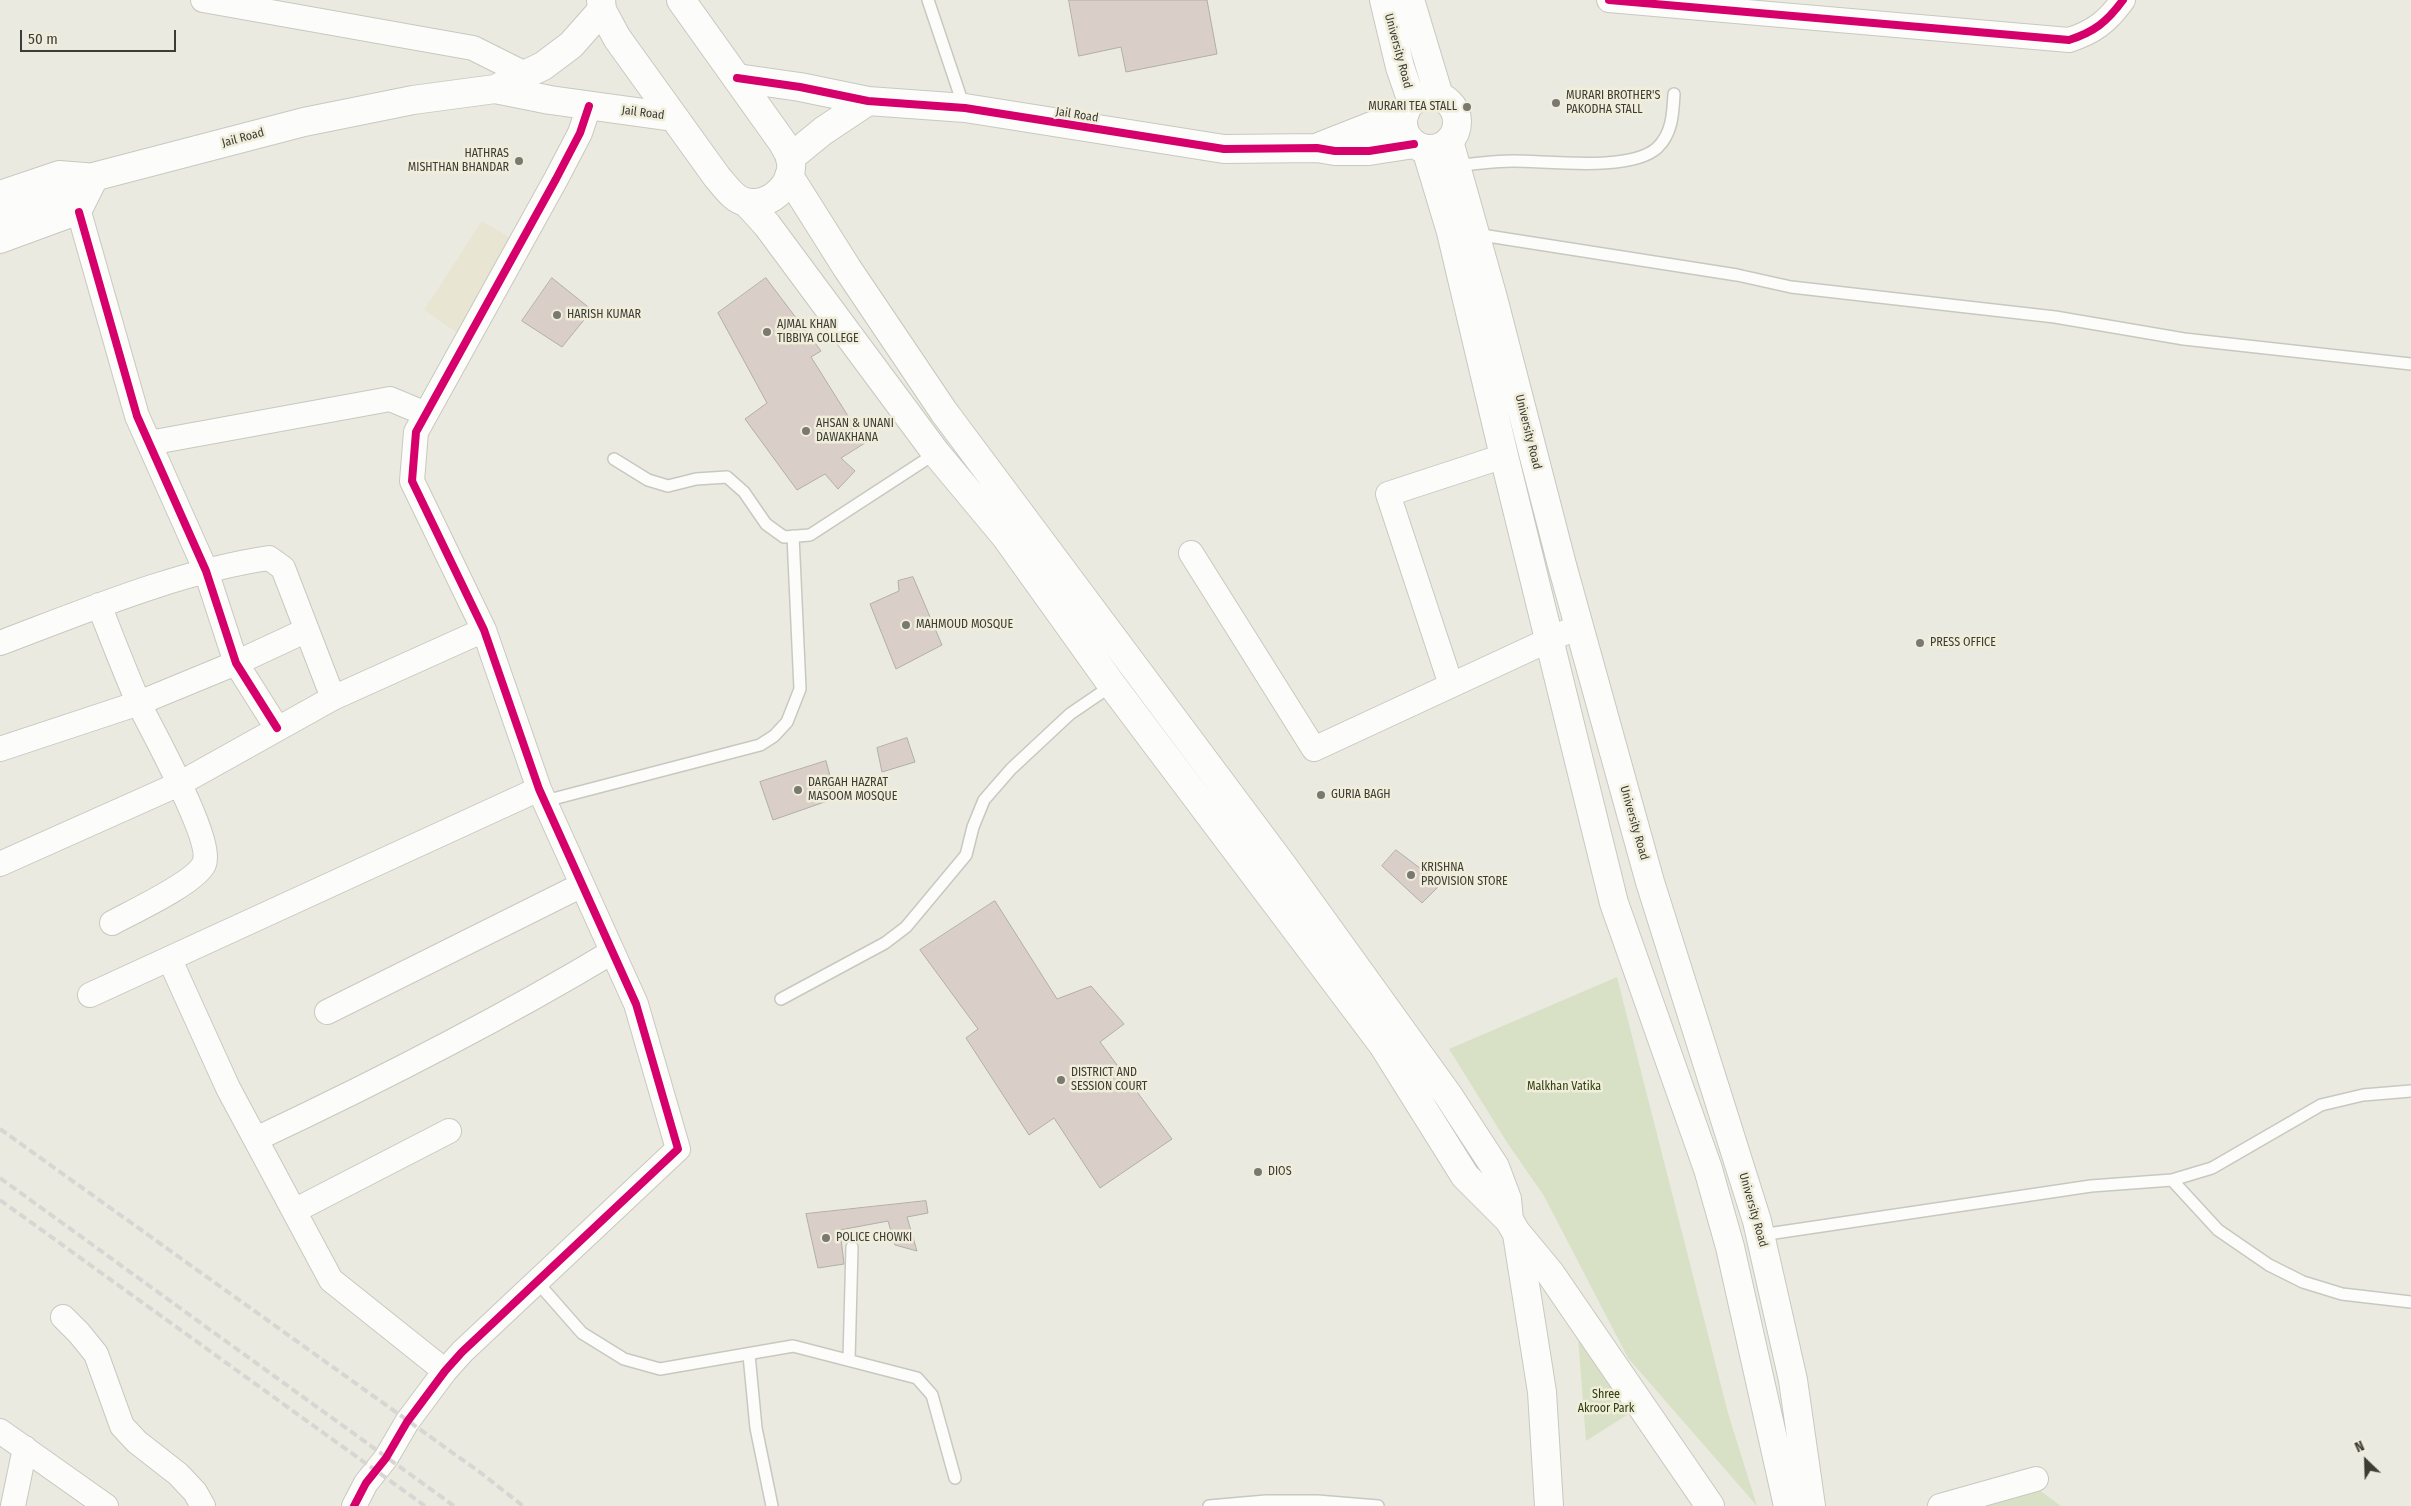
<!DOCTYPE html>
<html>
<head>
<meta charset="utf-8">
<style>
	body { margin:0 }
	#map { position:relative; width:2411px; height:1506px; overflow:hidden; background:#ebeae0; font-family:"Fira Sans Condensed",sans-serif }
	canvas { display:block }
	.north { position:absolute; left:2341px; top:1436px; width:50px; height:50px; -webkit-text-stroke:4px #f0eedb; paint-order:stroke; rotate:336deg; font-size:14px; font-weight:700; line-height:20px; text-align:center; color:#3d3c35 }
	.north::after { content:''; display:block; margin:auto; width:18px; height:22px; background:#3d3c35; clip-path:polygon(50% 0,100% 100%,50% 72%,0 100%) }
	.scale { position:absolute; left:20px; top:30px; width:156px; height:22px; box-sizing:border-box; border:2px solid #3d3c35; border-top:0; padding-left:6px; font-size:15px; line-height:18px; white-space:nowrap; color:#3d3c35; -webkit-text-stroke:4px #f0eedb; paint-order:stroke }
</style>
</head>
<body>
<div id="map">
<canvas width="2411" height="1506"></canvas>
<div class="north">N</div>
<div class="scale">50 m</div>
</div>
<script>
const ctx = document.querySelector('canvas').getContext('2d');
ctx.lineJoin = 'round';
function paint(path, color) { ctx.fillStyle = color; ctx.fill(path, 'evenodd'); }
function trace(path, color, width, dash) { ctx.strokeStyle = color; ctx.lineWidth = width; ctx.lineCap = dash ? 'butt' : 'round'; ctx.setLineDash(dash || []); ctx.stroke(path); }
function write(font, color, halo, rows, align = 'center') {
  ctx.font = font + ' "Fira Sans Condensed",sans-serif'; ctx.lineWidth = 5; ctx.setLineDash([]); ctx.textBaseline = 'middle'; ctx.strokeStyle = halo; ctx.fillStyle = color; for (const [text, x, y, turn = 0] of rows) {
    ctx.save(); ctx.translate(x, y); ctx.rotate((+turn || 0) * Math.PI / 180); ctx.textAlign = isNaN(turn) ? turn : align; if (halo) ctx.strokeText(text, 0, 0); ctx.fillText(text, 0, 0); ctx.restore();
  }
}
const built = new Path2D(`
	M 482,221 L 519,243 L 456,332 L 424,310 Z`);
const green = new Path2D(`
	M 1617,977 L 1728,1413 L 1757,1506 L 1628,1358 L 1544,1196 L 1508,1144 L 1449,1049 Z
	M 1578,1336 L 1638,1408 L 1586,1441 Z
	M 2038,1489 L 2061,1506 L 1983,1506 Z`);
const building = new Path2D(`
	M 1069,0 L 1207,0 L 1217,54 L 1126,72 L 1121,47 L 1079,56 Z
	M 552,278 L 592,310 L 562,347 L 522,321 Z
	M 766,278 L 821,351 L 811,357 L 865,443 L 841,458 L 855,471 L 838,489 L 825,474 L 797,490 L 745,419 L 767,403 L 718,313 Z
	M 913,577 L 942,645 L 896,669 L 870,604 L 899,591 L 898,581 Z
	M 907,738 L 915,762 L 882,772 L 877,748 Z
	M 826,761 L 836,798 L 773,820 L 760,782 Z
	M 1396,850 L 1441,884 L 1422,903 L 1382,866 Z
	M 995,901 L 1057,999 L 1091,986 L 1124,1024 L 1100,1042 L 1172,1139 L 1100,1188 L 1054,1118 L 1029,1135 L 966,1038 L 978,1029 L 920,950 Z
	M 926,1201 L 928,1213 L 907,1217 L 917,1251 L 895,1245 L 888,1221 L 840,1230 L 844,1264 L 818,1268 L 806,1214 Z`);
const service = new Path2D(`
	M 928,0 L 964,107
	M 1456,165 C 1475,164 1494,161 1513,161 C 1549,161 1630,172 1657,148 C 1672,134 1673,114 1674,94
	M 1475,234 L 1737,275 L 1791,287 L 2055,317 L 2184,339 L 2411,364
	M 614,459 L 648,480 L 668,486 L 696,479 L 727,477 L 744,492 L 766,524 L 784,537 L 810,535 L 936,453
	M 545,801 L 760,745 L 774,736 L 787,722 L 800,689 L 793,536
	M 781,999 L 885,943 L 906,927 L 966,855 L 973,827 L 984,800 L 1011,769 L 1070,714 L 1114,684
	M 2172,1180 L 2218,1230 L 2269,1265 L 2303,1282 L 2342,1294 L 2411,1302
	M 1761,1235 L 2091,1186 L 2172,1180 L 2212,1168 L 2321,1105 L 2363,1095 L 2411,1091
	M 538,1283 L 582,1333 L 624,1359 L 660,1369 L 793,1346 L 917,1378 L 932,1395 L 955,1478
	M 749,1355 L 756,1428 L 772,1506
	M 849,1360 L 852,1247
	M 1209,1506 L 1266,1501 L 1317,1501 L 1378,1506`);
const minor = new Path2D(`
	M 203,0 L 473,48 L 525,74
	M 1609,0 L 2069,40 C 2094,32 2107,22 2123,0
	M 0,193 L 59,173 L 97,176 L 79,212 L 0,241
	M 79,212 L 137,416 L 206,571 L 236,663 L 277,728
	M 149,443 L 390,399 L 426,414
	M 1191,553 L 1314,749 L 1579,626
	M 99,605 C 112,638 125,672 139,704 C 152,730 214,841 204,864 C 195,883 132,912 112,923
	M 0,643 C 85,611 180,571 269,558 L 283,568 L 333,698
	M 1451,685 L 1388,494 L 1504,456
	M 0,749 L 139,703 L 236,663 L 307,630
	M 0,864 L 179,784 L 333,698 L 484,630
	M 170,960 L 228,1088 L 331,1280 L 445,1371
	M 90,995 L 539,789
	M 327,1012 L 582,885
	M 256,1139 C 377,1082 497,1021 612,952
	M 294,1211 L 449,1131
	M 63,1317 L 79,1333 L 96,1354 L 122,1426 L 137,1442 L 178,1474 L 195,1492 L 203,1506
	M 0,1431 L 106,1506
	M 13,1506 L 25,1448
	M 354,1506 L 366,1483 L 386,1458 L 407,1422 L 445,1371 L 462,1352 L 678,1149 L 636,1004 L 539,789 L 484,630 L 412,481 L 416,432 L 556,179 L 580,133 L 589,106
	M 1940,1506 L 2036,1479`);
const tertiary = new Path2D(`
	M 737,78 L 800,87 L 868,101 L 965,108 L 1224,149 L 1317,148 L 1335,151 L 1369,151 L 1414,144
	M 495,89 L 543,66 L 571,45 L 602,10
	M 1321,146 L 1405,113
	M 790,158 L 823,131 L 868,101
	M 0,218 L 50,201 L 97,176 L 304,122 L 413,100 L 495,89 L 550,100 L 673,117`);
const secondary = new Path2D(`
	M 601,0 L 602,10 L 617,38 L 717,177 C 725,186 734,200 746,202 C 771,208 797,182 790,157 C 789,153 785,148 783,143 L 681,0
	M 1384,0 L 1400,67 L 1412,102
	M 1410,0 L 1439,96
	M1403 122a27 27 0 1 1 54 0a27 27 0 1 1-54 0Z
	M 1449,141 L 1493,298 L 1562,565 L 1650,882 L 1757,1221 L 1793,1380 L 1811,1506
	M 1426,149 L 1451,232 L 1504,456 L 1614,903 L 1708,1169 L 1730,1247 L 1788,1506
	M 789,176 L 847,268 L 944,412 L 1283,866 L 1448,1095 L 1495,1167 L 1507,1199 L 1509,1220
	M 746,202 L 767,225 L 936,453 L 1006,537 L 1112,685 L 1383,1045 L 1465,1176 L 1509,1220 L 1516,1232 L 1550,1273 L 1710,1506
	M 1517,1234 L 1542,1392 L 1549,1506`);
const rail = new Path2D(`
	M 0,1129 L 481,1473 L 523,1506
	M 0,1178 L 454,1506
	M 0,1200 L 425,1506`);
const cycleway = new Path2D(`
	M 1609,0 L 2069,40 C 2094,32 2107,22 2123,0
	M 737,78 L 800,87 L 868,101 L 965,108 L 1224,149 L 1317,148 L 1335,151 L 1369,151 L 1414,144
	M 79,212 L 137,416 L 206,571 L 236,663 L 277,728
	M 354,1506 L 366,1483 L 386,1458 L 407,1422 L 445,1371 L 462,1352 L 678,1149 L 636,1004 L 539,789 L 484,630 L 412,481 L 416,432 L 556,179 L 580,133 L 589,106`);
const markers = [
	[1556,103,5,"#7a7971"],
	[1467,107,5,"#7a7971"],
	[519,161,5,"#7a7971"],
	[557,315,5,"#7a7971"],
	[767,332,5,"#7a7971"],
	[806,431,5,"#7a7971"],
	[906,625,5,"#7a7971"],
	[1920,643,5,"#7a7971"],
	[798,790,5,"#7a7971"],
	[1321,795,5,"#7a7971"],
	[1411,875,5,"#7a7971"],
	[1061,1080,5,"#7a7971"],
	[1258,1172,5,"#7a7971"],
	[826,1238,5,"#7a7971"]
];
const streetNames = [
	["University Road",1398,51,75],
	["Jail Road",643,113,7],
	["Jail Road",1077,115,9],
	["Jail Road",243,138,-15],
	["University Road",1528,432,76],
	["University Road",1634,823,74],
	["University Road",1753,1210,74]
];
const poiNames = [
	["MURARI BROTHER'S",1566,96],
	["PAKODHA STALL",1566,110],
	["MURARI TEA STALL",1457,107,"right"],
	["HATHRAS",509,154,"right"],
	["MISHTHAN BHANDAR",509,168,"right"],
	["HARISH KUMAR",567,315],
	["AJMAL KHAN",777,325],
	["TIBBIYA COLLEGE",777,339],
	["AHSAN & UNANI",816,424],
	["DAWAKHANA",816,438],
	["MAHMOUD MOSQUE",916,625],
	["PRESS OFFICE",1930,643],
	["DARGAH HAZRAT",808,783],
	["MASOOM MOSQUE",808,797],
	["GURIA BAGH",1331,795],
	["KRISHNA",1421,868],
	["PROVISION STORE",1421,882],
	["DISTRICT AND",1071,1073],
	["SESSION COURT",1071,1087],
	["DIOS",1268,1172],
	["POLICE CHOWKI",836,1238]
];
const parkNames = [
	["Malkhan Vatika",1564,1087],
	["Shree",1606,1395],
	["Akroor Park",1606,1409]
];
paint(built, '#e8e5d2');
paint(green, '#d8e1c6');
paint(building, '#d9cec8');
trace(building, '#b1ada8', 1);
trace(service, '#c9c8c0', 14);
trace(minor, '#c9c8c0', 26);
trace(tertiary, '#c9c8c0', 30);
trace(secondary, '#c9c8c0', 30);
trace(service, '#fcfcfa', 11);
trace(minor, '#fcfcfa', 24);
trace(tertiary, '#fcfcfa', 28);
trace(secondary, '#fcfcfa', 28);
trace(rail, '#d7d6d3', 4, [8, 4]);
trace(cycleway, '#d6006c', 8);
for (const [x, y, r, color] of markers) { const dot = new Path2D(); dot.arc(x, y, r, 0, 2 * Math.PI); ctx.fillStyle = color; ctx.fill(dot); trace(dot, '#f0eedb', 2); }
write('12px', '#3d3c35', '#f0eedb', streetNames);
write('12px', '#3d3c35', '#f0eedb', poiNames, 'left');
write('12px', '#2f3f0d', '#f0eedb', parkNames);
</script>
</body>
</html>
